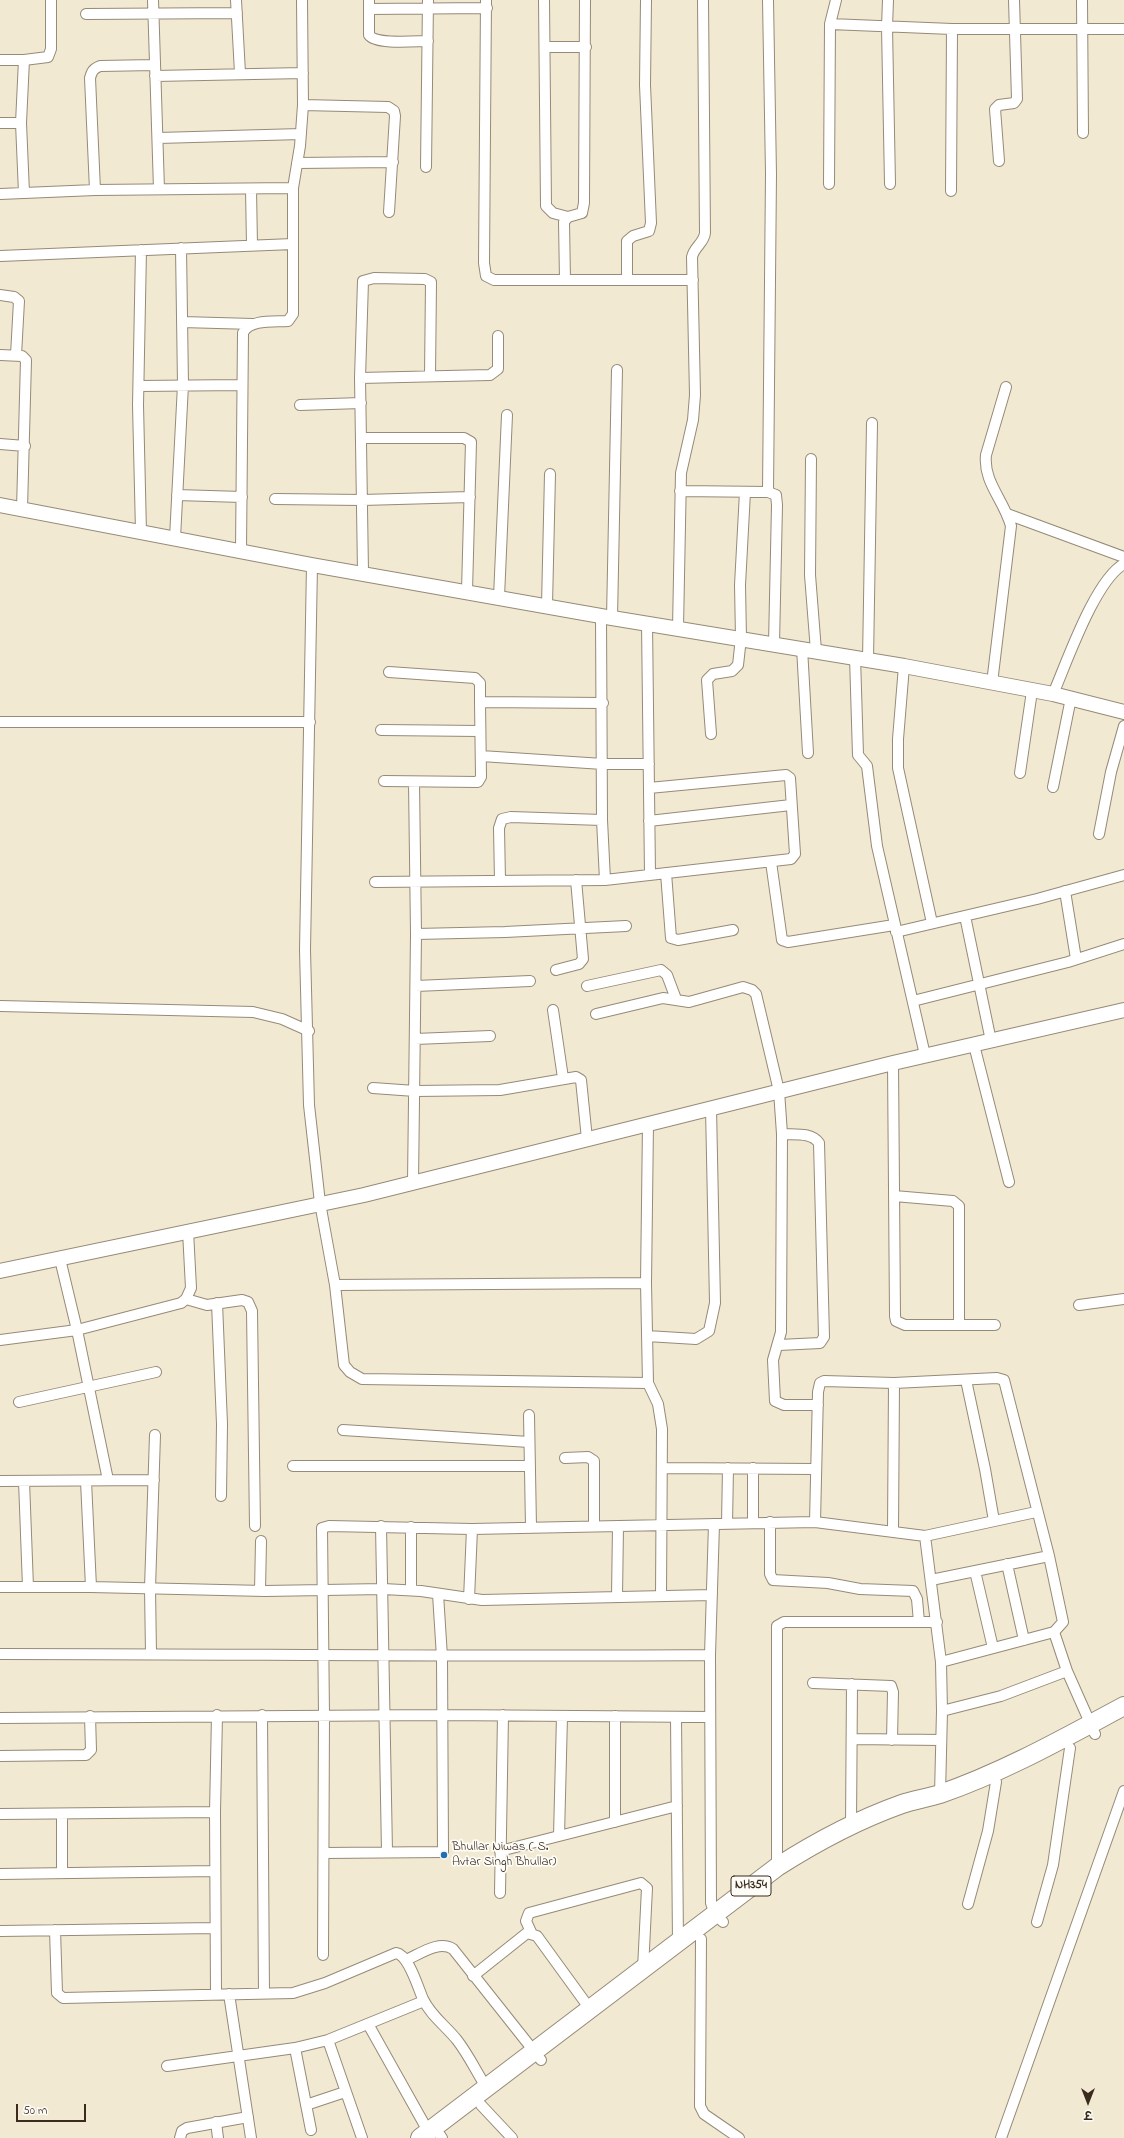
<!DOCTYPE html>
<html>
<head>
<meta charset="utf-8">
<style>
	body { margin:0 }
	#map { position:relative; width:1124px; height:2138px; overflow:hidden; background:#f1e9d1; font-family:"Indie Flower","Playpen Sans Deva",sans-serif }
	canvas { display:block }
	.north { position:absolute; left:1068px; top:2082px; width:40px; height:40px; -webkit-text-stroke:3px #fdfcf7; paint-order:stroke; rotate:180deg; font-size:11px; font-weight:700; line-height:16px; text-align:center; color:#3b2a1e }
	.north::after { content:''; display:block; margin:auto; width:14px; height:18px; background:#3b2a1e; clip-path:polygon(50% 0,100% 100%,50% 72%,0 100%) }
	.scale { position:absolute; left:16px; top:2104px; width:70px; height:18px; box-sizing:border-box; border:2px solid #3b2a1e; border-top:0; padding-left:5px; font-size:12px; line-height:14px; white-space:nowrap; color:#3b2a1e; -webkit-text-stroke:3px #fdfcf7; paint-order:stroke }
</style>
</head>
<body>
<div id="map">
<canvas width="1124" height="2138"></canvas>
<div class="north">उ</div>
<div class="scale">50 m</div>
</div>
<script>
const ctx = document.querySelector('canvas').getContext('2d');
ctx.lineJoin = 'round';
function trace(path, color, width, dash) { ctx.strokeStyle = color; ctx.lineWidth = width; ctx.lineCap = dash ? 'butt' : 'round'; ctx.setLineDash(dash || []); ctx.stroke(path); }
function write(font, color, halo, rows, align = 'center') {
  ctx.font = font + ' "Indie Flower",sans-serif'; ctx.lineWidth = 3.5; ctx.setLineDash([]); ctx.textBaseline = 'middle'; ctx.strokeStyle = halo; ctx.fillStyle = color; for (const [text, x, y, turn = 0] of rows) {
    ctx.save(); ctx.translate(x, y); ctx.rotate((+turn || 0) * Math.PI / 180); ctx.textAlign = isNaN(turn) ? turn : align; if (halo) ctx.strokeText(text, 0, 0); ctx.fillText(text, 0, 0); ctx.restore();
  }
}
const street = new Path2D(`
	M 153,0 L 159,189
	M 236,0 L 240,73
	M 369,0 L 369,35 C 376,45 416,41 428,41
	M 486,0 L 484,263 L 486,276 L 494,280 L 693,280
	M 544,0 L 546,206 L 553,213 L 568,217
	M 768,0 L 771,174 L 768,492
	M 888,0 L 887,27 L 890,184
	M 1082,0 L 1083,133
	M 369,9 L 487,8
	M 86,14 L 237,13
	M 830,24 L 952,29 L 1124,29
	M 545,47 L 586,47
	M 0,60 L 24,60 L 48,57 L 51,49 L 51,0
	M 24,60 L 21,123 L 24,193
	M 155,76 L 303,73
	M 303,105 L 388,107 L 394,111 L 395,116 L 389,212
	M 0,123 L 21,123
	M 158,138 L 301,134
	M 999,161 L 995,109 L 999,105 L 1014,103 L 1017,99 L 1014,0
	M 297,163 L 393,162
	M 426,167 L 428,0
	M 829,184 L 830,24 L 836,0
	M 251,189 L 252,245
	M 95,190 L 90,78 C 92,71 93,69 100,66 L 154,65
	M 951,191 L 952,29
	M 0,194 L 95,190 L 293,188
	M 141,250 L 138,405 L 141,532
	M 0,256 L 293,244
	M 565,280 L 564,222 L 568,217 L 582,213 L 584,203 L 585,0
	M 627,280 L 627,241 L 633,236 L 649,231 L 651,223 L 645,85 L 646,0
	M 0,295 L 14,297 L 19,301 L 16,355
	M 182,322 L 253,324
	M 0,355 L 22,356 L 26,360 L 22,509
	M 360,378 L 490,375 L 498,369 L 498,336
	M 139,386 L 242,385
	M 300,405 L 361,403
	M 362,438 L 464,438 L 471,442 L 467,591
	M 0,444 L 25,446
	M 811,459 L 810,575 L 816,651
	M 680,491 L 768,492 L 776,495 L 777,505 L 774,644
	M 177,495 L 242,497
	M 275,499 L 362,500 L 470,497
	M 1007,514 L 1124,557
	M 175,538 L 183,385 L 181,248
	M 241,551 L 243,333 C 249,319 275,322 288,321 L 293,314 L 293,188 L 300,146 L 303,105 L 302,0
	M 312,565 L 305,950 L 309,1105 L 320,1203 L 335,1285 L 344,1365 L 350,1372 L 362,1379 L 648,1383
	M 363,572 L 360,378 L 363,281 L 374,278 L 425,279 L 431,282 L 430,376
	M 499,597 L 507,415
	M 547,605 L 550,474
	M 601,616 L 602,820 L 605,880
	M 612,618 L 617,370
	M 647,623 L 650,874
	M 678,628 L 681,473 L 693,420 L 695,395 L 692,257 C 694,247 704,243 705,233 L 703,0
	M 802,648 L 808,753
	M 855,657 L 858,755 L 867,766 L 877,846 L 925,1055
	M 868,660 L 872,423
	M 904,666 L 898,739 L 898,768 L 932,923
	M 389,672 L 475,678 L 480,683 L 480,702 L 603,703
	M 992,683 L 1011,526 C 1004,500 983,482 986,455 L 1006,387
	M 1053,694 C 1067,662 1095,580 1124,564
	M 0,722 L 310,722
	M 381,730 L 480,731
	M 711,734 L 707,680 L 713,674 L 732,671 L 738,665 L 741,638 L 740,585 L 745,492
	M 481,756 L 603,764 L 649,764
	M 1020,773 L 1032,691
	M 384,781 L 478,782 L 481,777 L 480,702
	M 1053,787 L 1071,698
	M 649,821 L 791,805
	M 1099,834 L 1111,772 L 1124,726
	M 771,862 L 782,940 L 788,942 L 894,925
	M 666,873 L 671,938 L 678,940 L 733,930
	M 500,881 L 499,828 L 502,819 L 511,817 L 602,820
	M 375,882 L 605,880 L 791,859 L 795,854 L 790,778 L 786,775 L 649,788
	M 1065,891 L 1076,959
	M 965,916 L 991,1041
	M 896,932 L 1037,899 L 1124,875
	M 416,934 L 505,932 L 626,926
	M 556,970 L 579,964 L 583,959 L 576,880
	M 416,986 L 530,981
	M 587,986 L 661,970 L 667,975 L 676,999
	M 913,1001 L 1068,962 L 1124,944
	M 0,1006 L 253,1012 L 282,1019 L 309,1031
	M 553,1010 L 563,1078
	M 596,1014 L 663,998 L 689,1002 L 743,987 L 752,990 L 756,994 L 779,1091 L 782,1134 L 781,1332 L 773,1360 L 775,1401 L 784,1405 L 818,1405
	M 415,1039 L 490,1036
	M 974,1045 L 1009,1182
	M 893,1063 L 895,1316 L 896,1321 L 905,1325 L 995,1325
	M 373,1088 L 415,1091 L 500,1090 L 576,1077 L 581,1080 L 587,1139
	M 648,1124 L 646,1283 L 648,1383 L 658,1404 L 662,1429 L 661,1596
	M 413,1183 L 416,934 L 414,782
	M 894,1196 L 953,1201 L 959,1206 L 959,1325
	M 60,1259 L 77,1330 L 108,1480
	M 335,1285 L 646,1283
	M 186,1299 L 207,1305 L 242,1300 L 248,1302 L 252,1311 L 255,1526
	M 217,1303 L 222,1424 L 221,1496
	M 1079,1305 L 1124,1299
	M 647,1336 L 696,1339 L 709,1331 L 715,1303 L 711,1108
	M 0,1340 L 77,1330 L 181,1303 L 186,1299 L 191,1288 L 188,1231
	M 779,1345 L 820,1343 L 824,1337 L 819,1143 C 811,1132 795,1135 782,1134
	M 966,1380 L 985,1469 L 994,1521
	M 19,1402 L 156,1372
	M 529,1415 L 531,1527
	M 343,1430 L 529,1442
	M 565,1458 L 588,1457 L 594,1461 L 594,1526
	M 293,1466 L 530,1466
	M 662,1468 L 815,1469
	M 753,1468 L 753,1523
	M 0,1481 L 154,1480
	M 24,1481 L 28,1587
	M 86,1481 L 91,1587
	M 770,1522 L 770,1574 L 773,1580 L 828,1583 L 860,1589 L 913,1591 L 917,1599 L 919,1622
	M 815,1522 L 818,1392 L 820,1383 L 824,1381 L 894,1383 L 997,1378 L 1004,1380 L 1049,1556 L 1063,1622 L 1054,1632 L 941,1662
	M 714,1524 L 710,1655 L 711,1903 L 715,1914 L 723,1922
	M 727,1524 L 728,1468
	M 381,1526 L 387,1852
	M 893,1531 L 894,1383
	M 925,1536 L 941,1662 L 942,1711 L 940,1794
	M 1007,1564 L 1024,1640
	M 975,1571 L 993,1648
	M 931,1580 L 1049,1556
	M 0,1587 L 91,1587 L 265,1591 L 383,1589 L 421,1591 L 482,1600 L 712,1595
	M 411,1590 L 411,1527
	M 260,1591 L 261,1541
	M 617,1597 L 618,1526
	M 469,1599 L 472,1529
	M 1054,1632 L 1067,1671 L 1095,1734
	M 0,1654 C 237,1654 473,1657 710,1655
	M 151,1654 L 150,1588 L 155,1435
	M 813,1683 L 891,1686 L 893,1692 L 892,1740
	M 942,1711 L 1001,1696 L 1067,1671
	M 262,1715 L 264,1993
	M 615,1716 L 615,1822
	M 676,1717 L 678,1943
	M 0,1718 L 441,1715 L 710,1717
	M 852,1739 L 941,1740
	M 0,1756 L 86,1755 L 91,1750 L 90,1716
	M 0,1814 L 215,1812
	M 62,1814 L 62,1873
	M 851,1825 L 852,1684
	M 559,1836 L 562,1716
	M 500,1851 L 677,1806
	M 324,1853 L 443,1852 L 442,1657 L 438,1594
	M 777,1867 L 777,1626 L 784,1622 L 937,1622
	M 0,1874 L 215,1871
	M 500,1893 L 503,1715
	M 968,1904 L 988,1831 L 996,1782
	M 1037,1922 L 1053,1865 L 1070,1748
	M 55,1930 L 57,1993 L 63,1998 L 293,1993 L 325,1983 L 396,1953 C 409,1955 418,1988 423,1999 C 431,2016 445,2025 457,2040 C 468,2054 476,2071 486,2087
	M 0,1931 L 215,1928
	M 531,1932 L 526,1921 L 529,1913 L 641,1883 L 647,1888 L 643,1969
	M 701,1939 L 700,2106 L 704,2114 L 739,2138
	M 323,1955 L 324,1715 L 322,1528 L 329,1526 L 472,1529 L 815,1522 L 925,1536 L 1036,1512
	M 406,1960 C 420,1954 439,1940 453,1949 L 541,2060
	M 473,1976 L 527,1933 L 537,1936 L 590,2009
	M 216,1994 L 215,1812 L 217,1715
	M 229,1994 L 251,2138
	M 368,2024 L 428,2131
	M 328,2040 L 362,2138
	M 295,2048 L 311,2130
	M 167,2066 L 295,2048 L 328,2040 L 424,2001
	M 306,2105 L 345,2092
	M 481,2105 L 512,2138
	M 216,2122 L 218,2138
	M 440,2135 L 442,2138
	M 180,2138 L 182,2131 L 187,2128 L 248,2117
	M 1001,2138 L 1124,1791`);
const secondary = new Path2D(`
	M 0,505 L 312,565 L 612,618 L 904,666 L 1053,694 L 1124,712
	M 0,1271 L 364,1195 L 893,1063 L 1124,1010`);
const highway = new Path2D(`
	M 420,2138 L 777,1867 C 816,1842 857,1820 902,1804 C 914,1800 927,1798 940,1794 C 1004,1772 1064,1738 1124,1706`);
const markers = [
	[444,1855,4,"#1f6fb2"]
];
const shields = [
	[751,1886,40]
];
const shieldNames = [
	["NH354",751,1886]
];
const poiNames = [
	["Bhullar Niwas ( S.",452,1848],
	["Avtar Singh Bhullar)",452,1863]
];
trace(street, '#968a78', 12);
trace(secondary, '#968a78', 16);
trace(highway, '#968a78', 20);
trace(street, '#fff', 10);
trace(secondary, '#fff', 14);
trace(highway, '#fff', 18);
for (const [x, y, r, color] of markers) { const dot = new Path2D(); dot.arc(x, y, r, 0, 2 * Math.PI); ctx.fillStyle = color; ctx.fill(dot); trace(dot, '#fdfcf7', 1.5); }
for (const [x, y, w] of shields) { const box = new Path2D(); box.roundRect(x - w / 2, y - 10, w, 20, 3); ctx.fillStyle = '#fdfcf7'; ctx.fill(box); trace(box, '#3b2a1e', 1); }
write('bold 12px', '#3b2a1e', null, shieldNames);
write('13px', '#3b2a1e', '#fdfcf7', poiNames, 'left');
</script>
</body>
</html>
